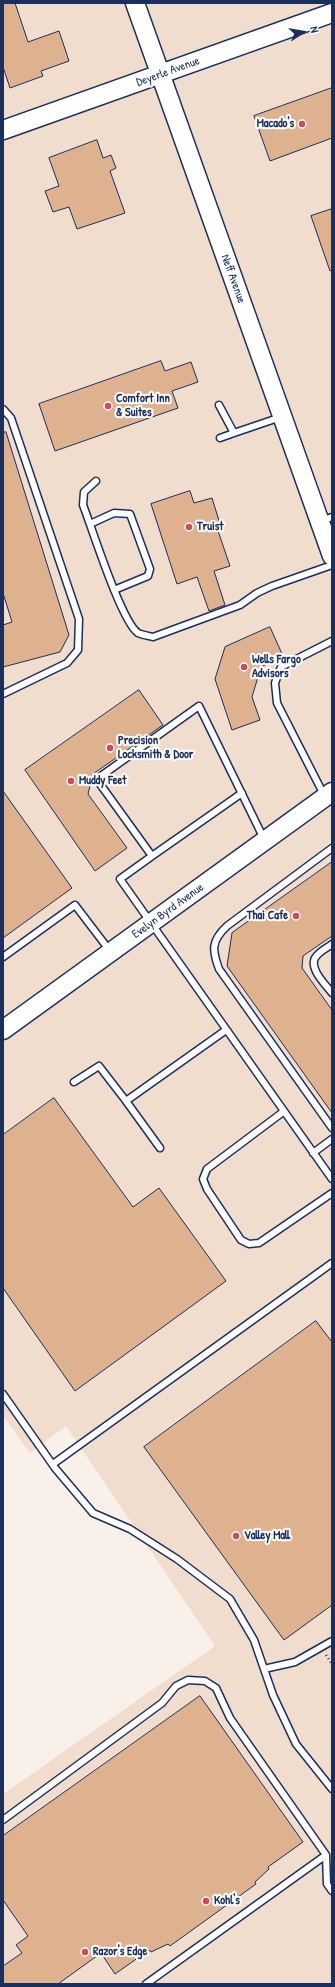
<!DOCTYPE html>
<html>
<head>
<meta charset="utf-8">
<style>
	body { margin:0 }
	#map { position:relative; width:335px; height:1987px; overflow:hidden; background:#f9f0e9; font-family:"Patrick Hand",sans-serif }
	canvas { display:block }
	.frame { position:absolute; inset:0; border:4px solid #1b2f5e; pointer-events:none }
	.north { position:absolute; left:283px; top:12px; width:40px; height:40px; -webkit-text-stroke:3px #fff; paint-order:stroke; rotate:78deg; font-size:11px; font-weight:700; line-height:16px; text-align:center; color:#1b2f5e }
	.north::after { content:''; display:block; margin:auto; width:14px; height:18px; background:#1b2f5e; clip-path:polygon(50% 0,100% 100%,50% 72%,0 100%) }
</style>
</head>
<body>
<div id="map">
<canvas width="335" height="1987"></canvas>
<div class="frame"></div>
<div class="north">N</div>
</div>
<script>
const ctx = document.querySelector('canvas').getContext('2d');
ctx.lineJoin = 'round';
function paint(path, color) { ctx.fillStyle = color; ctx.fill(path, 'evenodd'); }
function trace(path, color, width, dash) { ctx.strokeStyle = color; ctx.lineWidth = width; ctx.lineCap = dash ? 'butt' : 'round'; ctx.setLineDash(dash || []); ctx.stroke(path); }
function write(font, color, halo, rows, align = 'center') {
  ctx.font = font + ' "Patrick Hand",sans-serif'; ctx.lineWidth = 4; ctx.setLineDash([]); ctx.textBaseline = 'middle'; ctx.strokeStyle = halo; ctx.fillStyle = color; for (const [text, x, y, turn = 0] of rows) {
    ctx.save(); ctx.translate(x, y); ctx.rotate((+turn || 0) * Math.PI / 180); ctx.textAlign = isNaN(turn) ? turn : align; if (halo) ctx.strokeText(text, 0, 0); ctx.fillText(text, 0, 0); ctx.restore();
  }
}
const built = new Path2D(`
	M 3,3 L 332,3 L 332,1984 L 3,1984 L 3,1794 L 215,1646 L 66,1426 L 30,1453 L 3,1416 Z`);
const building = new Path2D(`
	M 3,3 L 15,3 L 28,42 L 59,31 L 69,61 L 41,71 L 43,76 L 10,88 L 3,67 Z
	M 332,88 L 332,138 L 270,161 L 254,116 Z
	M 97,140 L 103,158 L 111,155 L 116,168 L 110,171 L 125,213 L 77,229 L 69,207 L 53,212 L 45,191 L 59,186 L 49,158 Z
	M 332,209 L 332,270 L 330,271 L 311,216 Z
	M 161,361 L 165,371 L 191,362 L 198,382 L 172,391 L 178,408 L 55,451 L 39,404 Z
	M 6,432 L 69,635 L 60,652 L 3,667 L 3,625 L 12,622 L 3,593 L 3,433 Z
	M 190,491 L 194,503 L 212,498 L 221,527 L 217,528 L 230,566 L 214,571 L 225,605 L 209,611 L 197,577 L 177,584 L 151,504 Z
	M 270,627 L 283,656 L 261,667 L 252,697 L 260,720 L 232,730 L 215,679 L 225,647 Z
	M 139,690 L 163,725 L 93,774 L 88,794 L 127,848 L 95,871 L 25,770 Z
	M 3,791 L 72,888 L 3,938 Z
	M 332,862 L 332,936 L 303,956 L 302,968 L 332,1010 L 332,1113 L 227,966 L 232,933 Z
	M 54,1098 L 133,1207 L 159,1188 L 226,1281 L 75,1391 L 3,1288 L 3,1135 Z
	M 316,1321 L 332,1342 L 332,1605 L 284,1640 L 144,1447 Z
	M 200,1696 L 303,1842 L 268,1867 L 269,1869 L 255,1882 L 256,1884 L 170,1946 L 168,1944 L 151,1952 L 149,1950 L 115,1974 L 101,1953 L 58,1984 L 3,1984 L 3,1966 L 22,1953 L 16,1945 L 28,1936 L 3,1900 L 3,1836 Z`);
const path = new Path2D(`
	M 326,1655 L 332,1664`);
const lane = new Path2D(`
	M 219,405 L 234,433 L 281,417
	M 3,409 L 11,418 L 79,619 L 78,650 L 67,663 L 3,694
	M 220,438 L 234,433
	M 96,481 L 84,492 L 83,505 C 92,528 121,621 138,633 C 142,635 149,636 153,637 L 240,605 L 257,593 L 272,586 L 332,565
	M 321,521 L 332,517
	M 90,524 L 114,513 L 130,514 L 150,569 L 148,576 L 114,590
	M 242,793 L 152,856 L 100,784 L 101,776 L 199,706 L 264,839
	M 324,795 L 277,703 L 275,683 L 281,667 L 332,641
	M 332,848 L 227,926 C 211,941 212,950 219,969 L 332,1128
	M 152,856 L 120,879 L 332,1179
	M 332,944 C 327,948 318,952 315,958 C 309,969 326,985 332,993
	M 3,957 L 75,905 L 110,951
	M 74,1082 L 99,1066 L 126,1101
	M 283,1112 L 207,1169 L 203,1179 L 207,1189 L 241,1240 L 249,1244 L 259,1243 L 332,1193
	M 160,1148 L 126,1101 L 226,1030
	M 313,1153 L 332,1139
	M 3,1394 L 55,1468 L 93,1513 L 130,1529 L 177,1559 L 230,1599 L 254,1640 L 273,1695 L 296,1744 L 332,1789
	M 53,1464 L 332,1263
	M 264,1669 L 295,1662 L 332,1641
	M 3,1820 L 162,1703 L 176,1686 L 188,1680 L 205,1681 L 216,1688 L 230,1718 L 326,1855 L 327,1884 L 332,1891
	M 146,1984 L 326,1855`);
const secondary = new Path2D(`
	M 135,3 L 332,556
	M 3,130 L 332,13
	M 3,1030 L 332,792`);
const markers = [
	[302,124,4,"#d1495b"],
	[108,406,4,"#d1495b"],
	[189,527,4,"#d1495b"],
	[244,667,4,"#d1495b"],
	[110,748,4,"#d1495b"],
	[71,781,4,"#d1495b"],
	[296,916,4,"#d1495b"],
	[236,1536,4,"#d1495b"],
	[206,1901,4,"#d1495b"],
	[85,1952,4,"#d1495b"]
];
const streetNames = [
	["Deyerle Avenue",168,72,-20],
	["Neff Avenue",233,279,70],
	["Evelyn Byrd Avenue",168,911,-36]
];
const poiNames = [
	["Macado's",294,124,"right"],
	["Comfort Inn",116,399],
	["& Suites",116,413],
	["Truist",197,527],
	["Wells Fargo",252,660],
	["Advisors",252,674],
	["Precision",118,741],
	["Locksmith & Door",118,755],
	["Muddy Feet",79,781],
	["Thai Cafe",288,916,"right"],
	["Valley Mall",244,1536],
	["Kohl's",214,1901],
	["Razor's Edge",93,1952]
];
paint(built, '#f1ddce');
paint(building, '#dfb28f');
trace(building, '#1b2f5e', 1);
trace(lane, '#1b2f5e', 9);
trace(secondary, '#1b2f5e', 21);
trace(path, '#1b2f5e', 2.5, [1, 3]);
trace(lane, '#fff', 6);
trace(secondary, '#fff', 18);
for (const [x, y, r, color] of markers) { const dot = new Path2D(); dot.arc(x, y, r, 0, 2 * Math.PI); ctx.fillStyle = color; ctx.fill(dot); trace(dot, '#fff', 1.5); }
write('12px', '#1b2f5e', '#fff', streetNames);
write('bold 12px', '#1b2f5e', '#fff', poiNames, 'left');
</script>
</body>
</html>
